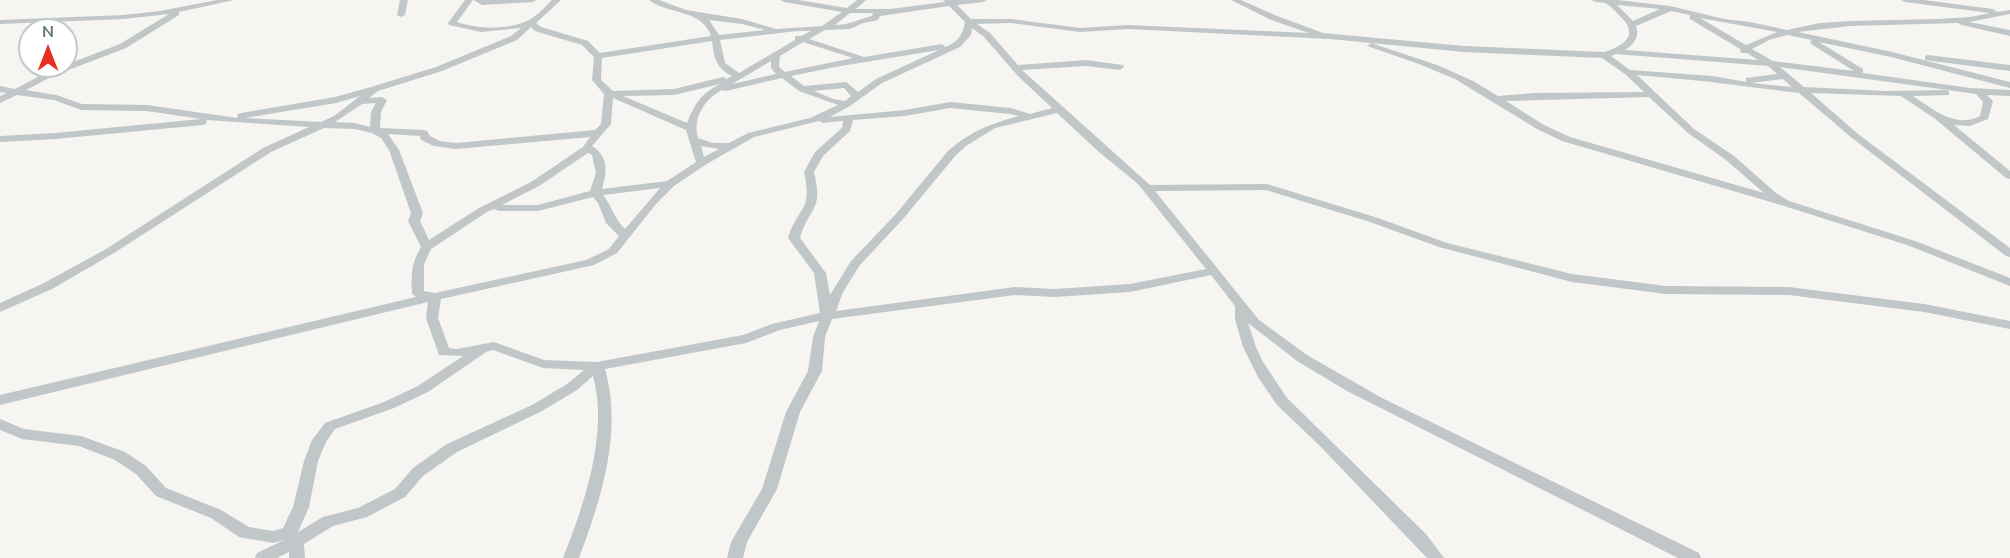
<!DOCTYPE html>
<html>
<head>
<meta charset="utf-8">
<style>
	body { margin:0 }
	#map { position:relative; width:2010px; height:558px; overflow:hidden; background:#f6f5f2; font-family:"Nunito Sans",sans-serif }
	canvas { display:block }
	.north { position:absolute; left:18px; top:18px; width:60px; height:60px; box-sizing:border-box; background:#fff; border:2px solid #bfc8cb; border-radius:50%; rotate:0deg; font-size:16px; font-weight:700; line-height:24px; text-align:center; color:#60767e }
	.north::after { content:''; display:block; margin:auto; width:21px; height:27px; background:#e72e20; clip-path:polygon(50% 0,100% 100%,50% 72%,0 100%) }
</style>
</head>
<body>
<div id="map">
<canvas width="2010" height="558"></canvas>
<div class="north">N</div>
</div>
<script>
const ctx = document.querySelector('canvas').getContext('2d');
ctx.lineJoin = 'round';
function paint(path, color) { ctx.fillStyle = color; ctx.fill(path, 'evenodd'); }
const street = new Path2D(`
	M 217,0 L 234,0 L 179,12 L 179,15 L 126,48 L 53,76 L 26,90 L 56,95 L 82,104 L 147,105 L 237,118 L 238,114 L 241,113 L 335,97 L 371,87 L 436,67 L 511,36 L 521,28 L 481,32 L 449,25 L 448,23 L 465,0 L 473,0 L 457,22 C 477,29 507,30 527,21 C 536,17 545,7 552,0 L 561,0 L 536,23 L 541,27 L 588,41 L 600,53 L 711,36 C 702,9 669,15 649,0 L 659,0 L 686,10 L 742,19 L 776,29 L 822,26 L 842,12 L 784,2 L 780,0 L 798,0 L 847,8 L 857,0 L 866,0 L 856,9 L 890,9 L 945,2 L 943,0 L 987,0 L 983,2 L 957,5 L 971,19 L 1011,19 L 1080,28 L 1128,25 L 1309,33 L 1271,20 L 1231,0 L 1241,0 L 1277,16 L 1323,33 L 1464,46 L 1604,52 C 1624,46 1640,35 1620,16 C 1616,12 1610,5 1605,3 C 1600,2 1596,3 1591,0 L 1617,0 L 1670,6 L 1724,19 L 1750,22 L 1787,30 L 1820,23 L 1850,21 L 1939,19 L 1971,17 L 1990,13 L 1905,2 L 1901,0 L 1924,0 L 1993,9 L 1997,12 L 2010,10 L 2010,14 L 1969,22 L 2010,30 L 2010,36 L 1962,25 L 1958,23 L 1850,26 L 1798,32 L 1892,52 L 2010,82 L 2010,88 L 1891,57 L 1819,42 L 1863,69 L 1863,73 L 1970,88 L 2010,90 L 2010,96 L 1987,95 L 1993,101 L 1988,119 L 1970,126 L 1954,125 L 2010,171 L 2010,179 L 2006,178 L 1934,118 L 1901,96 L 1811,93 L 1858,134 L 2010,248 L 2010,257 L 2006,256 L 1852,138 L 1799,93 L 1702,81 L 1637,75 L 1694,129 L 1734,156 L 1776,193 L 1789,201 L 1915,241 L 2010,278 L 2010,286 L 1907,245 L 1781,205 L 1562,141 L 1537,129 L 1455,79 L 1419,64 L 1367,46 L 1371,43 L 1437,65 L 1473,81 L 1498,96 L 1534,93 L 1644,92 L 1625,74 L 1602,58 L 1464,52 L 1330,39 L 1128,29 L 1080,32 L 1011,23 L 977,24 L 990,33 L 1018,65 L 1086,60 L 1123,65 L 1124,67 L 1120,70 L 1086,66 L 1022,70 L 1150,185 L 1267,184 L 1378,218 L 1447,243 L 1572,274 L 1666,286 L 1789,287 L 1924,304 L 2010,321 L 2010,329 L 1924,312 L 1789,295 L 1666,294 L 1572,282 L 1439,247 L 1370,222 L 1266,190 L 1155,191 L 1259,320 L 1307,355 L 1382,398 L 1699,553 L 1701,558 L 1678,558 L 1347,391 L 1297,361 L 1248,323 L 1256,347 L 1263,362 L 1287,398 L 1426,534 L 1444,558 L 1427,558 L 1320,446 L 1277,405 L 1258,377 L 1243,347 L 1235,319 L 1235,306 L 1211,275 L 1130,292 L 1055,297 L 1015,295 L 832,319 L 825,337 L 822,371 L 800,412 L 777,489 L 747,542 L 743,558 L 727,558 L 731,542 L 762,489 L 786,412 L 808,371 L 813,337 L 819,321 L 780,330 L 746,343 L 605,369 C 623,431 601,500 579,558 L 563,558 C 584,506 609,432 593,376 L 577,390 L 542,411 L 457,452 L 423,476 L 405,497 L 367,517 L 333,526 L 304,544 L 305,558 L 289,558 L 289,552 L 277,558 L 255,558 L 257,553 L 284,540 L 273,543 L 239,537 L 211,518 L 156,496 L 136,474 L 115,460 L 79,446 L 22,439 L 0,430 L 0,419 L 24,429 L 81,436 L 125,452 L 146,466 L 166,488 L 221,510 L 249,527 L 273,531 L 283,528 L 293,507 L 304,461 L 312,440 L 325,423 L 384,402 L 418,386 L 463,356 L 439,355 L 426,318 L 428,302 L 0,405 L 0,395 L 416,297 L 412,294 C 411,276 411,263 421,247 L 408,221 L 411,213 L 389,150 L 381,138 L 372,133 L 355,129 L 324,128 L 271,152 L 114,253 L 52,289 L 0,312 L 0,303 L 44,283 L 106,249 L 263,148 L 309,127 L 207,120 L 206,124 L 203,125 L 55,139 L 0,142 L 0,136 L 55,133 L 201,119 L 147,111 L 81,110 L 54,100 L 17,95 L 0,103 L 0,96 L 7,93 L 0,92 L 0,86 L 15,89 L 47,72 L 120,44 L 169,14 L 124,19 L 0,24 L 0,20 L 124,15 L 160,11 ZM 1617,5 L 1660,9 L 1633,21 ZM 949,6 L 965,22 C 963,35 958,41 946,47 L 942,44 L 864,57 L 809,39 L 825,30 L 850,29 L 863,23 L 878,20 L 880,16 ZM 1671,11 L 1690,15 L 1690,19 L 1740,49 L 1741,53 L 1747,53 L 1758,60 L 1625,50 C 1634,44 1640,37 1636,26 ZM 850,13 L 873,13 L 872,16 C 859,19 849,25 835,25 ZM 1700,18 L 1777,32 L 1746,45 ZM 709,20 L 742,24 L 765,30 L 719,35 ZM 531,27 L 535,31 L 582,45 L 594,57 L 592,80 L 604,94 L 601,124 L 595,130 L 456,143 L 440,141 L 430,136 L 427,131 L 424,130 L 380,128 L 381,112 L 387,100 L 382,97 L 369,98 L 378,91 L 442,71 L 517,40 ZM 972,28 L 984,37 L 1018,76 L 1052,108 L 1030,114 L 1011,108 L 950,102 L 905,110 L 830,117 L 850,106 L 882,83 L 960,47 L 971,35 ZM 797,31 L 811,31 L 801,36 L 795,36 L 795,40 L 739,73 L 725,63 L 720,40 ZM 1787,35 L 1812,40 L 1810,42 L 1811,44 L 1854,71 L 1773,61 L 1752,49 L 1769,40 ZM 712,41 C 714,58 716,68 732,76 L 727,79 L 723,77 L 674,89 L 613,91 L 601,80 L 602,58 ZM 803,42 L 853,58 L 785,72 L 779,67 L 780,56 ZM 939,50 L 876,79 L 858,92 L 846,82 L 804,86 L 791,76 L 835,67 ZM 1616,54 L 1768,66 L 1777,74 L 1746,78 L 1746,82 L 1713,76 L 1630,70 L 1611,56 ZM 771,61 L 771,68 L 776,74 L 732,84 ZM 1780,67 L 1976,94 L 1983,102 L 1980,116 C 1955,129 1933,109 1913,96 L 1949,95 L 1949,91 L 1946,90 L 1886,91 L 1804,87 ZM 782,78 L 799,91 L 838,105 L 810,118 L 748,133 L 729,143 L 713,143 L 698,138 C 692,118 705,99 722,90 L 726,91 ZM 1783,79 L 1792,87 L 1751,83 ZM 720,84 C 701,94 695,103 687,123 L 623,96 L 674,95 ZM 844,88 L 851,96 L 845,101 L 833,99 L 814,91 ZM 360,96 L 334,116 L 321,122 L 245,118 L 336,103 ZM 1649,97 L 1688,133 L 1726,160 L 1764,193 L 1570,137 L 1544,125 L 1506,101 ZM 613,98 L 686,130 L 696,162 L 667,181 L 602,189 C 607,172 609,157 592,146 L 611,124 ZM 376,103 L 371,112 L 370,127 L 355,123 L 335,122 L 362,104 ZM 950,108 L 1010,114 L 1019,116 C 990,124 971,131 948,151 L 895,215 L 851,261 L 830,295 L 826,273 L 800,238 C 809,206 824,212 814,172 L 823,156 L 850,131 L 853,120 L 905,116 ZM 1057,113 L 1099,152 L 1138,184 L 1206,269 L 1130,284 L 1055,289 L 1015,287 L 836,311 L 843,292 L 860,265 L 903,219 L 956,155 L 966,146 L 995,128 ZM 819,121 L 823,123 L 843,121 L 842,128 L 815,152 L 804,172 C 813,212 798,206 788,238 L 814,273 L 820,313 L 772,324 L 743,335 L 597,362 L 544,360 L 494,342 L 457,349 L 449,348 L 438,318 L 441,299 L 594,265 L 617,253 L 656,204 L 674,186 L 705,165 L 754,137 ZM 388,134 L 420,136 L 421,140 L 434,146 L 456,149 L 590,137 L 583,147 L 531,182 L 479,208 L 429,240 L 420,221 L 423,213 L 399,150 ZM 701,146 L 719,149 L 704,157 ZM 588,153 L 592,155 L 596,173 L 590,191 L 538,205 L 502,205 L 539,186 ZM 660,188 L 625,229 C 614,219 612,206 603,195 ZM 593,197 L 598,203 L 606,223 L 619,236 L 609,249 L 586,260 L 435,293 L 424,291 L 424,264 L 431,249 L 487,212 L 494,209 L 499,211 L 538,211 ZM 493,350 L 543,368 L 584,370 L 567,384 L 532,405 L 447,444 L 413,468 L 395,489 L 358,508 L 323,517 L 298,532 L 309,507 L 318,461 L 326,442 L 335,429 L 394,408 L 428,392 L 486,352 Z
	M 400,0 L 408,0 L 405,15 L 401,17 L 397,15 Z
	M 474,0 L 537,0 L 533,2 L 482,5 Z
	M 1928,55 L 2010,65 L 2010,71 L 1925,60 L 1925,56 Z`);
paint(street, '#c1c6c8');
</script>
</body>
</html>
